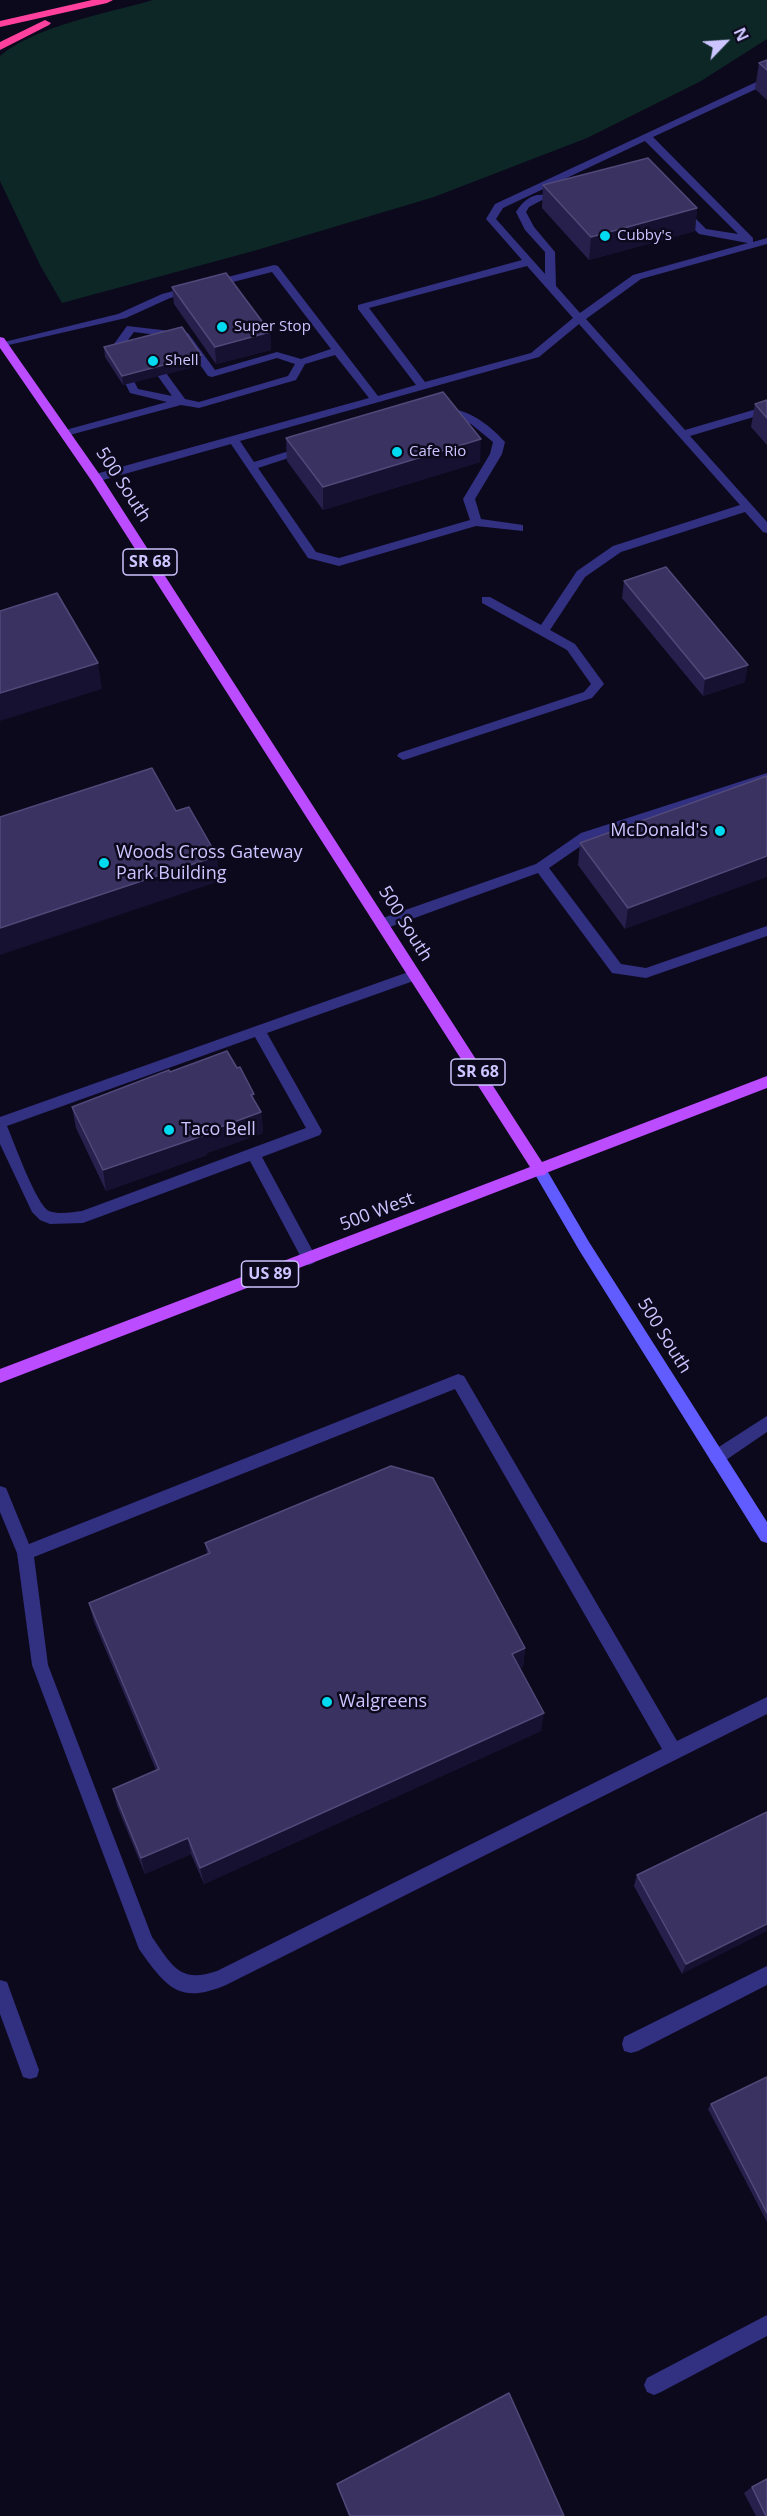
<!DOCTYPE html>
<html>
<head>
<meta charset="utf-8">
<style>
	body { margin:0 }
	#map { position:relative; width:767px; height:2516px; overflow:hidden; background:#0d091d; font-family:"Open Sans",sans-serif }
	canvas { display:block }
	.north { position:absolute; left:695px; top:12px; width:60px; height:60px; -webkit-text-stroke:4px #0d091d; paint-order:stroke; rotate:65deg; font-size:16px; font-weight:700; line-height:24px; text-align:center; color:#ccc5ff }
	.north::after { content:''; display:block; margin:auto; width:21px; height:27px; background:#ccc5ff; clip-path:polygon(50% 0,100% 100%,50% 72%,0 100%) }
</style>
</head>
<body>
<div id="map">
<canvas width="767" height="2516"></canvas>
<div class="north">N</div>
</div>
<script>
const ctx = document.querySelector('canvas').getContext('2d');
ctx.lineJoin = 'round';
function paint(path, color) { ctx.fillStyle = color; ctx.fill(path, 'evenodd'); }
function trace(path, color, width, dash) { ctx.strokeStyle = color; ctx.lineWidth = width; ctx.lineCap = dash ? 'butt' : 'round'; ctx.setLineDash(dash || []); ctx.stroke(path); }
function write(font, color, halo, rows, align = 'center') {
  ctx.font = font + ' "Open Sans",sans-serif'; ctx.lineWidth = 5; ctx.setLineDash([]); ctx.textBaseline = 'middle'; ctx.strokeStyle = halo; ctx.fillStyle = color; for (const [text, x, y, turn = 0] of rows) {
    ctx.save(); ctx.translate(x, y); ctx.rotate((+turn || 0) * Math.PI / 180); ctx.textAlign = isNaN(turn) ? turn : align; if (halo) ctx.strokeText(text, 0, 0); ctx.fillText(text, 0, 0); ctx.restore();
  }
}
const green = new Path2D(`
	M 153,0 L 767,0 L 767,39 L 701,81 L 587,138 L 434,197 L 257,250 L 62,303 L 40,265 L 0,181 L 0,56 C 35,26 108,13 153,0 Z`);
const service = new Path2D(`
	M 767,77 L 767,84 L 653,137 L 753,238 L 753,242 L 767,238 L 767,244 L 641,279 L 586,319 L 685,430 L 767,406 L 767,413 L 690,436 L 767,522 L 767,533 L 763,532 L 745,512 L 621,552 L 585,577 L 550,630 L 575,644 L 602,681 L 604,684 L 592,698 L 407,759 L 403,760 L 397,756 L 399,753 L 584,692 L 591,684 L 567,650 L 482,603 L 482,597 L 490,597 L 541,625 L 577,571 L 613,546 L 740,505 L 579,324 L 539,357 L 240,441 L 254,462 L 302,447 L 310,447 L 310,451 L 258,468 L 316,552 L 339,558 L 470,520 L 463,499 L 490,454 L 493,442 L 471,424 L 441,413 L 441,409 C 463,405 489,424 503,440 L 505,442 L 502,454 L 475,499 L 481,519 L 523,525 L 523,531 L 476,526 L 339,566 L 308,558 L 231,444 L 96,482 L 90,478 L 92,475 L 369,398 L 335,355 L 305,364 L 296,380 L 199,408 L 181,405 L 66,436 L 60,433 L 62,431 L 167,402 L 130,393 L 125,383 L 126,381 L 134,381 L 138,389 L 172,396 L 157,375 L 162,372 L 166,373 L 185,399 L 199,402 L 288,376 L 295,364 L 277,358 L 212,377 L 208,376 L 181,338 L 134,332 L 115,357 L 107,357 L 106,355 L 127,326 L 188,333 L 215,370 L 277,352 L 301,359 L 331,349 L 272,272 L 170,298 L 126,318 L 0,347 L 0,343 L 118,314 L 162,294 L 274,265 L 278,266 L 378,396 L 416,385 L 358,309 L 358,305 L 522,260 L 486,219 L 495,204 ZM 645,141 L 738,234 L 706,229 L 686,209 L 678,209 L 678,213 L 699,234 L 748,243 L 633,275 L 580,313 L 556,286 L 555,252 L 534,227 L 526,212 L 529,207 L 544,199 L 544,195 C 532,193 522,202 516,212 L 525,230 L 545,252 L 545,274 L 496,219 L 503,208 ZM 527,266 L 573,318 L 531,353 L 425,382 L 369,308 Z
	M 767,773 L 767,783 L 591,839 L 549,868 L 621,964 L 646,968 L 767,926 L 767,936 L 646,978 L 612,973 L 538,873 L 387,928 L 382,929 L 375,924 L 377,920 L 536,864 L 581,833 Z
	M 414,970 L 419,971 L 421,975 L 419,979 L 267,1033 L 322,1131 L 320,1135 L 262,1157 L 317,1259 L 314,1263 L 309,1265 L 304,1263 L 250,1161 L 83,1223 L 50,1224 L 40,1220 L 32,1212 L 0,1144 L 0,1117 ZM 255,1037 L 306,1128 L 82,1211 C 73,1212 59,1215 49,1211 C 36,1204 14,1142 7,1126 Z
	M 458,1374 L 464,1376 L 677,1741 L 767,1697 L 767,1714 L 226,1985 C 179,2005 166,1987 139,1949 L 32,1665 L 17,1553 L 0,1512 L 0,1486 L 6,1488 L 29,1544 ZM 455,1389 L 662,1749 L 217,1971 C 179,1984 172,1965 152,1937 L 48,1665 L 34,1557 Z
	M 767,1416 L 767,1432 L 723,1462 L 717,1464 L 711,1462 L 709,1457 L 711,1452 Z
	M 767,1966 L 767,1985 L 638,2051 L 631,2053 L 624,2051 L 622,2044 L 624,2037 Z
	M 0,1980 L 7,1982 L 39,2070 L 37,2077 L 30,2079 L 23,2077 L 0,2014 Z
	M 767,2315 L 767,2336 L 661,2392 L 654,2395 L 647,2392 L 644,2385 L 647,2378 Z`);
const secondary = new Path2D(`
	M 540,1165 L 545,1167 L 589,1242 L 767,1522 L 767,1543 L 761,1541 L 579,1250 L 533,1171 L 535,1167 Z`);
const primary = new Path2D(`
	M 0,337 L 4,338 L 102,478 L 542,1162 L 767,1076 L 767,1088 L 546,1173 L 545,1175 L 538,1176 L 0,1383 L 0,1369 L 530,1167 L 91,480 L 0,348 Z`);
const motorway = new Path2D(`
	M 92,0 L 113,0 L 107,3 L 0,27 L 0,21 Z
	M 45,20 L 51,23 L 49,25 L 0,50 L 0,42 Z`);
const wall = new Path2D(`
	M 767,60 L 767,100 L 755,89 L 759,63 Z
	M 543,185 L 697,208 L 695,231 L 589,260 L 542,208 Z
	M 172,287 L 270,332 L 271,350 L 216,364 L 174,304 Z
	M 104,347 L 201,365 L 123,385 L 105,357 Z
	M 767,400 L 767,445 L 751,427 L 755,404 Z
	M 286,438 L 480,462 L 323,510 L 287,461 Z
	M 624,581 L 745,682 L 703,696 L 622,598 Z
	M 767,776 L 625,929 L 578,865 L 580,843 Z
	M 170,1072 L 255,1101 L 261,1112 L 263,1133 L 207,1153 L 207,1155 L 106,1191 L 76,1128 L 72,1107 Z
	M 205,1543 L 525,1648 L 523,1667 L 520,1668 L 541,1731 L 204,1884 L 191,1854 L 145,1874 L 117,1806 L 113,1789 L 156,1770 L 94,1622 L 89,1603 L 207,1554 Z
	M 767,1812 L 682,1974 L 634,1886 L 637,1875 Z
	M 767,2077 L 767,2222 L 708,2109 L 711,2104 Z
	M 337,2484 L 564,2516 L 349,2516 L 338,2489 Z
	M 752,2487 L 767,2516 L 756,2516 L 744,2493 Z`);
const shadedWall = new Path2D(`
	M 697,208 L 695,231 L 589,260 L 591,237 Z
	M 270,332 L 271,350 L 216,364 L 215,347 Z
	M 201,355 L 201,365 L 123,385 L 122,376 Z
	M 481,439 L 480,462 L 323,510 L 323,487 Z
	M 98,663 L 102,689 L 0,721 L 0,693 Z
	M 748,665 L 745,682 L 703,696 L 705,679 Z
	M 217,856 L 220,881 L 0,955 L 0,928 Z
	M 767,856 L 767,877 L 625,929 L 628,908 Z
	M 254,1094 L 256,1114 L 261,1112 L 263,1133 L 207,1153 L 207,1155 L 106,1191 L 103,1170 L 204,1133 L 251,1095 Z
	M 525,1648 L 523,1667 L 510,1672 L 512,1654 Z
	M 544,1713 L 541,1731 L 204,1884 L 200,1868 Z
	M 188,1838 L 191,1854 L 145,1874 L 141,1858 Z
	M 767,1924 L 767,1931 L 682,1974 L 686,1964 Z`);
const building = new Path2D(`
	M 767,60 L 767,70 L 759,63 Z
	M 648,158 L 697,208 L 591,237 L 543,185 Z
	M 226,273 L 270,332 L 215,347 L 172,287 Z
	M 182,327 L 201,355 L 122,376 L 104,347 Z
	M 443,392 L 481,439 L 323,487 L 286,438 Z
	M 767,400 L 767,418 L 755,404 Z
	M 666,567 L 748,665 L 705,679 L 624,581 Z
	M 57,593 L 98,663 L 0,693 L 0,611 Z
	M 152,768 L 176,811 L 189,807 L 217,856 L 0,928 L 0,817 Z
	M 767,776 L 767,856 L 628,908 L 580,843 Z
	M 227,1051 L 237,1068 L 240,1067 L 254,1094 L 251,1095 L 261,1112 L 204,1133 L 205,1135 L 103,1170 L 72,1107 L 169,1070 L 170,1072 Z
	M 391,1466 L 433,1478 L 525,1648 L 512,1654 L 544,1713 L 200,1868 L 188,1838 L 141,1858 L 113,1789 L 159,1769 L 89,1603 L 210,1553 L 205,1543 Z
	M 767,1812 L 767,1924 L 686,1964 L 637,1875 Z
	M 767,2077 L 767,2213 L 711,2104 Z
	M 509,2393 L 564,2516 L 350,2516 L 337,2484 Z
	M 767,2479 L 767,2516 L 766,2516 L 752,2487 Z`);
const markers = [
	[605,236,6,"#00daf0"],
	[222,327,6,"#00daf0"],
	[153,361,6,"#00daf0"],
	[397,452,6,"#00daf0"],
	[720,831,6,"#00daf0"],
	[104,863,6,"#00daf0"],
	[169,1130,6,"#00daf0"],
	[327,1702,6,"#00daf0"]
];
const farPoinames = [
	["Cubby's",617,236],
	["Super Stop",234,327],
	["Shell",165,361],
	["Cafe Rio",409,452]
];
const shields = [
	[150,562,54],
	[478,1072,54],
	[270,1274,57]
];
const shieldNames = [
	["SR 68",150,562],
	["SR 68",478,1072],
	["US 89",270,1274]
];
const streetNames = [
	["500 South",123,485,57],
	["500 South",405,924,58],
	["500 West",377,1212,-21],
	["500 South",664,1336,58]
];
const poiNames = [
	["McDonald's",708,831,"right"],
	["Woods Cross Gateway",116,853],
	["Park Building",116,874],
	["Taco Bell",181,1130],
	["Walgreens",339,1702]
];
paint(green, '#0c2726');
paint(service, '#323081');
paint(secondary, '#605cff');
paint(primary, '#bb4cff');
paint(motorway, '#ff409d');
paint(wall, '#28204c');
paint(shadedWall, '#161031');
paint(building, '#3a3260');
trace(building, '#514979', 1.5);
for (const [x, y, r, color] of markers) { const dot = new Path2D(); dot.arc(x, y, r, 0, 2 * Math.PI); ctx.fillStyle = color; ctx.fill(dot); trace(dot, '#0d091d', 2); }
write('15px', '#ccc5ff', '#0d091d', farPoinames, 'left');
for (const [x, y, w] of shields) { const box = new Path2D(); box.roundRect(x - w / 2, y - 13, w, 26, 4.5); ctx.fillStyle = '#0d091d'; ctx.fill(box); trace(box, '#ccc5ff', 1.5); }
write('bold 16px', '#ccc5ff', null, shieldNames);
write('18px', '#ccc5ff', '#0d091d', streetNames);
write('18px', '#ccc5ff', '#0d091d', poiNames, 'left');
</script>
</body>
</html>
